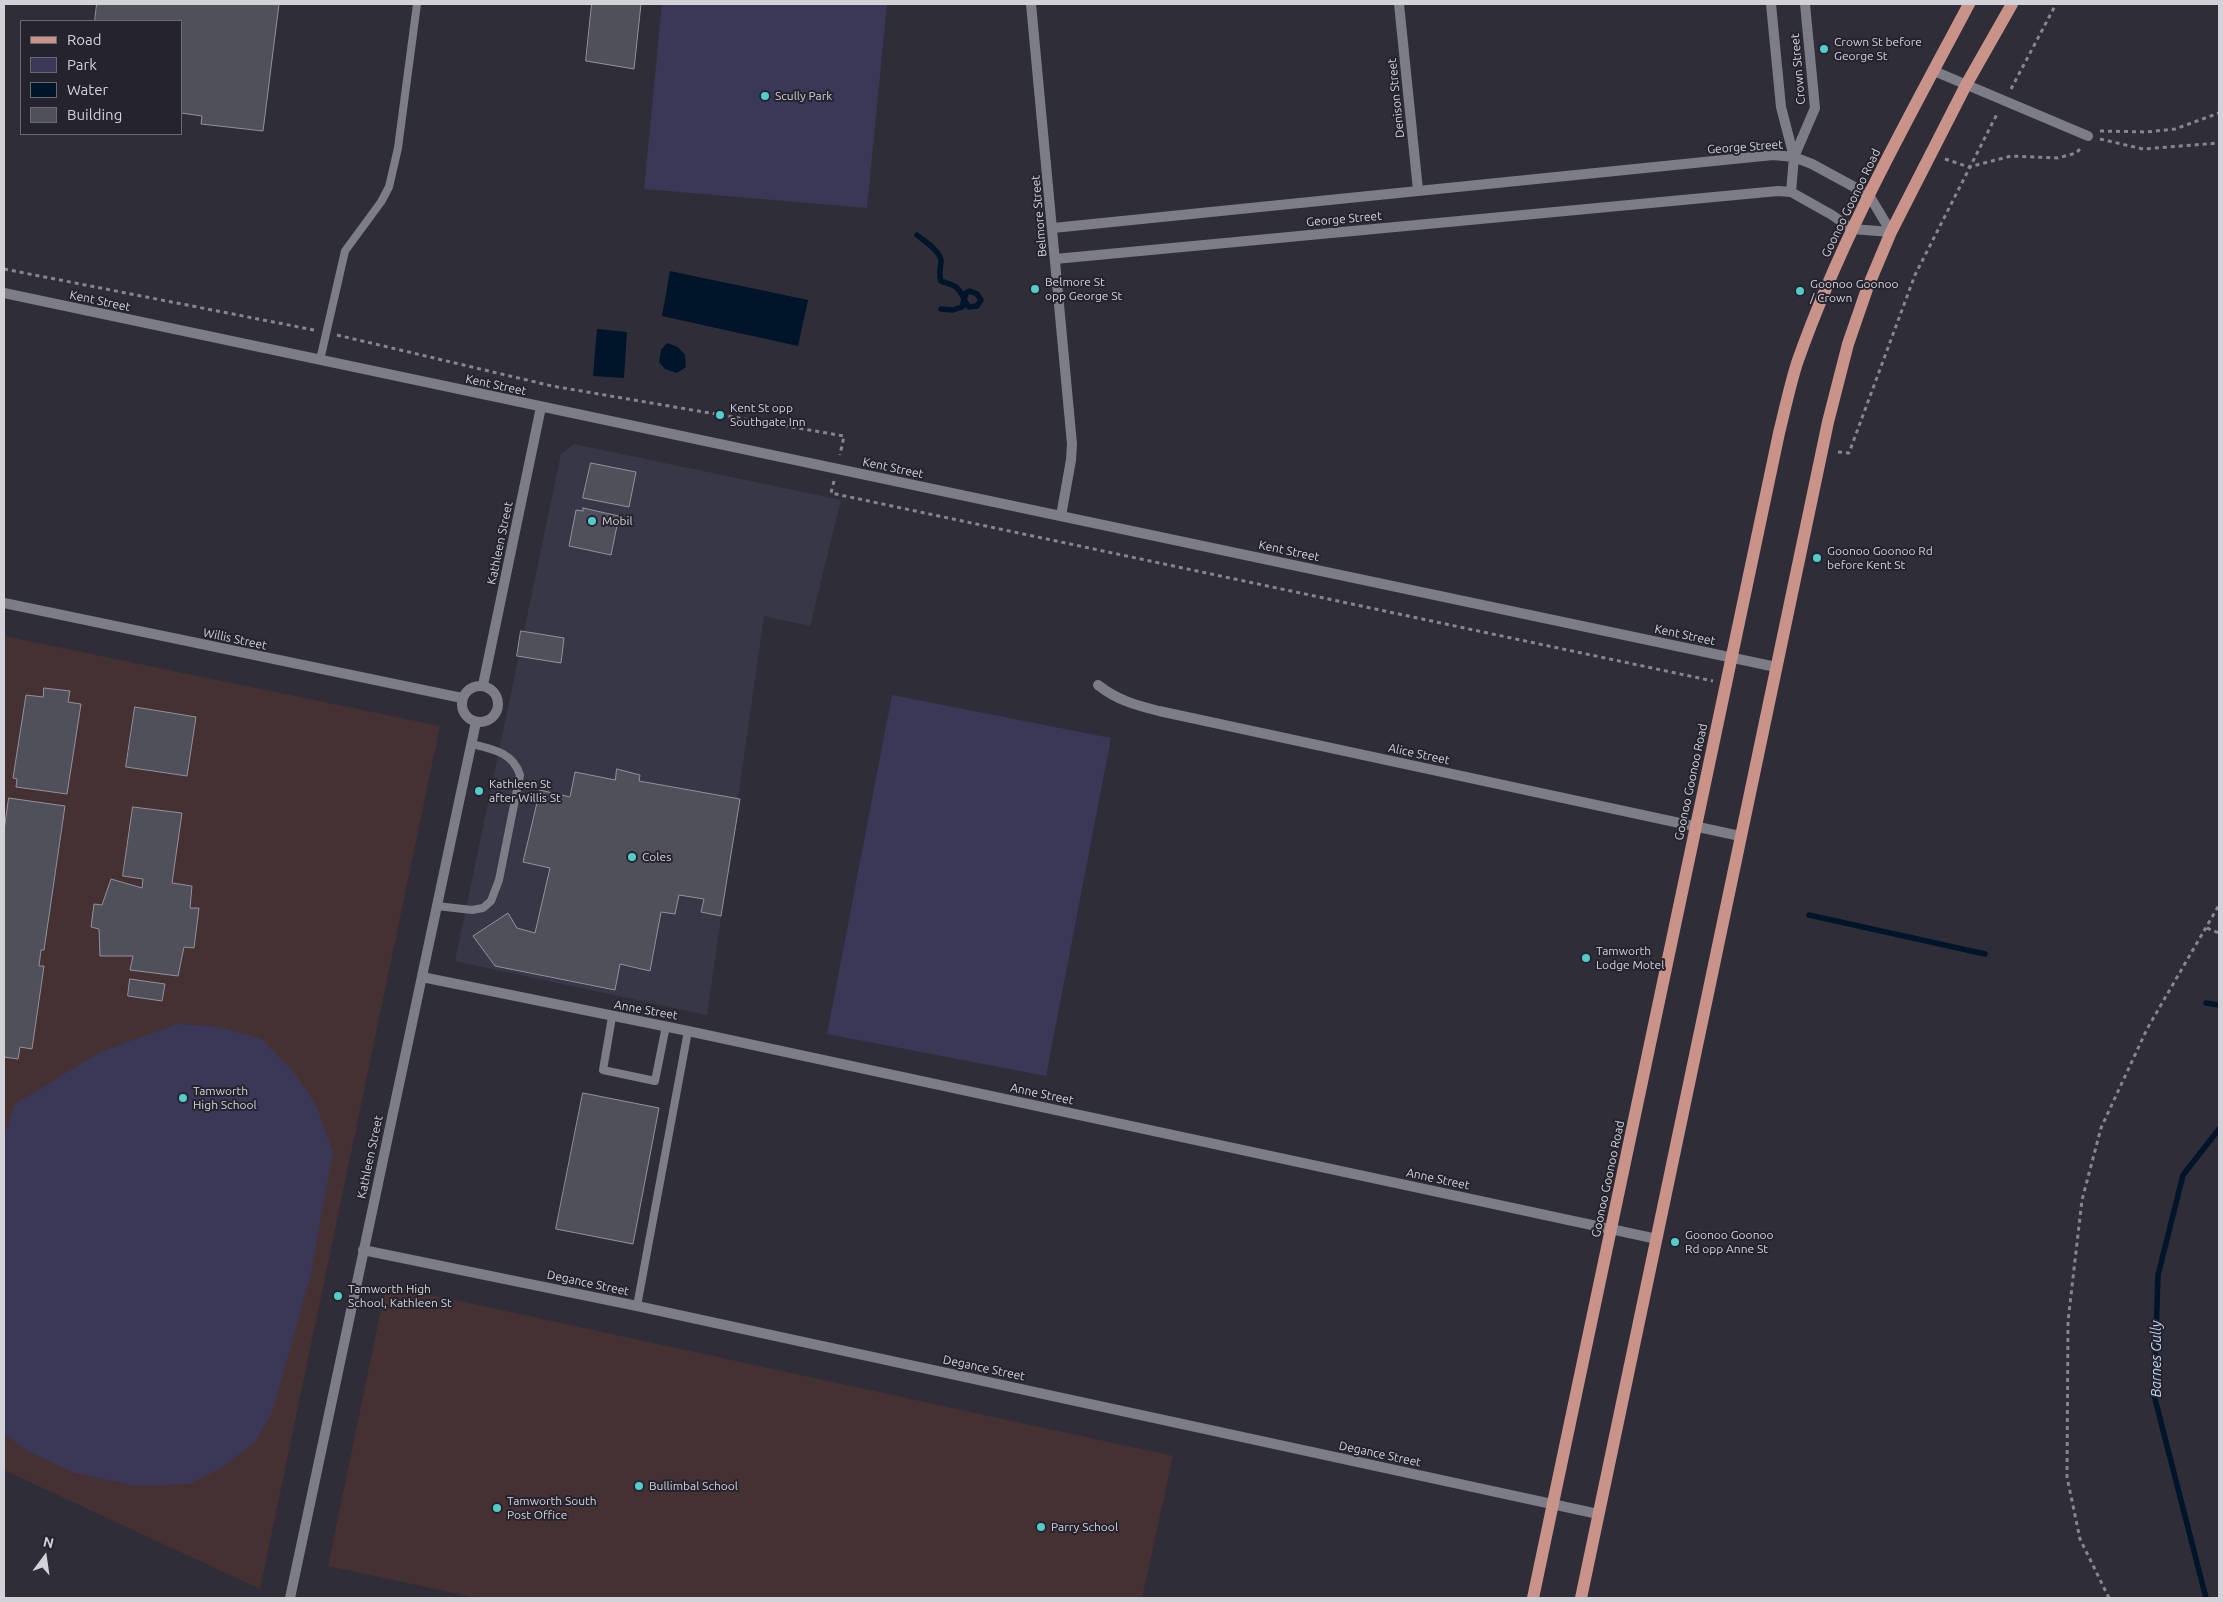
<!DOCTYPE html>
<html>
<head>
<meta charset="utf-8">
<style>
	body { margin:0 }
	#map { position:relative; width:2223px; height:1602px; overflow:hidden; background:#2f2e38; font-family:Ubuntu,sans-serif }
	canvas { display:block }
	.frame { position:absolute; inset:0; border:5px solid #d3d2d9; pointer-events:none }
	.legend { position:absolute; left:20px; top:20px; width:162px; height:115px; box-sizing:border-box; background:#25242e; border:1px solid #6b6a72; margin:0; padding:6px 9px; list-style:none; font-size:15px; color:#d3d2d9 }
	.legend li { display:flex; align-items:center; gap:10px; height:25px }
	.legend b { width:25px; border:1px solid #6b6a72 }
	.north { position:absolute; left:20px; top:1532px; width:50px; height:50px; -webkit-text-stroke:4px #25242e; paint-order:stroke; rotate:14deg; font-size:14px; font-weight:700; line-height:20px; text-align:center; color:#d3d2d9 }
	.north::after { content:''; display:block; margin:auto; width:18px; height:22px; background:#d3d2d9; clip-path:polygon(50% 0,100% 100%,50% 72%,0 100%) }
</style>
</head>
<body>
<div id="map">
<canvas width="2223" height="1602"></canvas>
<div class="frame"></div>
<ul class="legend">
<li><b style="height:6px;background:#c9938a"></b>Road</li>
<li><b style="height:14px;background:#3a3757"></b>Park</li>
<li><b style="height:14px;background:#00142a"></b>Water</li>
<li><b style="height:14px;background:#50505a"></b>Building</li>
</ul>
<div class="north">N</div>
</div>
<script>
const ctx = document.querySelector('canvas').getContext('2d');
ctx.lineJoin = 'round';
function paint(path, color) { ctx.fillStyle = color; ctx.fill(path, 'evenodd'); }
function trace(path, color, width, dash) { ctx.strokeStyle = color; ctx.lineWidth = width; ctx.lineCap = dash ? 'butt' : 'round'; ctx.setLineDash(dash || []); ctx.stroke(path); }
function write(font, color, halo, rows, align = 'center') {
  ctx.font = font + ' Ubuntu,sans-serif'; ctx.lineWidth = 4; ctx.setLineDash([]); ctx.textBaseline = 'middle'; ctx.strokeStyle = halo; ctx.fillStyle = color; for (const [text, x, y, turn = 0] of rows) {
    ctx.save(); ctx.translate(x, y); ctx.rotate((+turn || 0) * Math.PI / 180); ctx.textAlign = isNaN(turn) ? turn : align; if (halo) ctx.strokeText(text, 0, 0); ctx.fillText(text, 0, 0); ctx.restore();
  }
}
const built = new Path2D(`
	M 574,444 L 841,500 L 810,626 L 764,616 L 707,1015 L 455,961 L 561,454 Z`);
const education = new Path2D(`
	M 4,636 L 440,726 L 260,1589 L 4,1470 Z
	M 386,1285 L 1173,1456 L 1142,1598 L 477,1598 L 328,1566 Z`);
const green = new Path2D(`
	M 662,4 L 887,4 L 867,208 L 644,189 Z
	M 892,695 L 1111,738 L 1046,1076 L 827,1034 Z
	M 177,1024 L 220,1027 L 262,1039 L 294,1072 L 316,1105 L 333,1152 L 310,1278 L 272,1413 L 256,1441 L 223,1467 L 189,1484 L 137,1486 L 75,1473 L 29,1452 L 4,1434 L 4,1136 L 15,1104 L 100,1052 Z`);
const water = new Path2D(`
	M 670,271 L 808,300 L 798,346 L 662,316 Z
	M 597,329 L 627,332 L 624,378 L 593,376 Z
	M 667,343 L 678,347 L 685,355 L 686,367 L 677,373 L 665,369 L 659,362 L 661,350 Z`);
const stream = new Path2D(`
	M 917,235 C 923,240 941,251 941,261 C 941,268 938,273 941,281 C 945,283 952,284 956,287 C 963,292 963,301 969,307 L 977,306 L 981,300 L 977,294 L 970,291 L 966,293 L 962,307 L 953,310 L 941,309
	M 1809,915 L 1985,954
	M 2206,1003 L 2219,1005
	M 2206,1598 L 2154,1395 L 2158,1275 L 2183,1175 L 2219,1129`);
const building = new Path2D(`
	M 97,4 L 279,4 L 263,131 L 201,124 L 202,116 L 181,113 L 181,21 L 95,21 Z
	M 592,4 L 641,4 L 634,69 L 586,61 Z
	M 591,463 L 636,472 L 629,507 L 583,498 Z
	M 583,508 L 619,516 L 611,555 L 569,546 L 576,510 L 583,511 Z
	M 521,631 L 564,638 L 561,663 L 517,656 Z
	M 44,688 L 70,691 L 68,702 L 81,704 L 67,794 L 16,787 L 17,779 L 13,778 L 26,695 L 43,697 Z
	M 135,707 L 196,717 L 187,776 L 126,767 Z
	M 617,769 L 640,775 L 639,781 L 740,799 L 721,916 L 701,912 L 704,899 L 679,895 L 675,914 L 661,912 L 650,971 L 620,964 L 615,990 L 495,966 L 473,936 L 508,913 L 517,928 L 535,933 L 550,868 L 523,862 L 540,790 L 570,797 L 575,772 L 615,780 Z
	M 9,798 L 65,806 L 44,950 L 41,950 L 39,966 L 44,966 L 32,1049 L 20,1047 L 18,1059 L 4,1057 L 4,831 Z
	M 133,807 L 182,813 L 172,883 L 192,886 L 190,908 L 199,908 L 194,948 L 184,947 L 178,976 L 130,970 L 133,956 L 100,956 L 99,929 L 91,927 L 94,904 L 102,905 L 111,879 L 142,888 L 143,879 L 123,876 Z
	M 130,979 L 165,984 L 162,1001 L 128,996 Z
	M 583,1093 L 659,1108 L 633,1244 L 556,1229 Z`);
const path = new Path2D(`
	M 2011,89 L 2056,4
	M 2100,131 L 2146,132 L 2175,129 L 2219,113
	M 2100,139 L 2143,149 L 2219,143
	M 1945,159 L 1969,167 L 2011,156 L 2058,158 L 2076,153 L 2081,148
	M 4,269 L 314,330
	M 337,335 L 552,386 L 844,436 L 840,455
	M 1838,452 L 1849,453 L 1915,275 L 1998,112
	M 834,481 L 831,493 L 1713,681
	M 2207,928 L 2219,933
	M 2109,1598 L 2080,1539 L 2067,1477 L 2068,1321 L 2082,1200 L 2101,1128 L 2147,1029 L 2219,905`);
const service = new Path2D(`
	M 320,360 L 345,251 L 381,202 L 389,187 L 398,148 L 417,4
	M 437,906 L 472,910 L 483,908 L 491,901 L 499,880 L 520,775 C 513,752 492,749 472,744
	M 612,1017 L 603,1070 L 655,1081 L 666,1026
	M 637,1306 L 688,1031`);
const minor = new Path2D(`
	M 1399,4 L 1418,190
	M 1771,4 L 1781,107 L 1794,157 L 1791,192
	M 1934,71 L 2088,136
	M 1794,157 L 1815,108 L 1805,4
	M 1053,228 L 1773,155 L 1794,157 L 1812,164 L 1869,195 L 1891,232
	M 1055,259 L 1778,191 L 1791,192 L 1832,215 L 1852,229 L 1891,232
	M 4,603 L 462,698
	M 483,685 L 541,407
	M 1098,685 C 1117,700 1135,705 1159,711 L 1740,836
	M462 704a18 18 0 1 1 36 0a18 18 0 1 1-36 0Z
	M 422,977 L 688,1031 L 1657,1239
	M 363,1250 L 637,1306 L 1598,1514
	M 290,1598 L 476,722`);
const tertiary = new Path2D(`
	M 1031,4 L 1072,444 L 1071,460 L 1061,516
	M 4,293 L 1776,667`);
const primary = new Path2D(`
	M 1533,1598 L 1779,433 C 1785,409 1790,385 1797,363 C 1841,237 1907,121 1969,4
	M 1581,1598 L 1828,422 L 1848,344 L 1867,289 L 1891,232 L 1966,85 L 2012,4`);
const markers = [
	[1824,49,5,"#53cdca"],
	[765,96,5,"#53cdca"],
	[1035,289,5,"#53cdca"],
	[1800,291,5,"#53cdca"],
	[720,415,5,"#53cdca"],
	[592,521,5,"#53cdca"],
	[1817,558,5,"#53cdca"],
	[479,791,5,"#53cdca"],
	[632,857,5,"#53cdca"],
	[1586,958,5,"#53cdca"],
	[183,1098,5,"#53cdca"],
	[1675,1242,5,"#53cdca"],
	[338,1296,5,"#53cdca"],
	[639,1486,5,"#53cdca"],
	[497,1508,5,"#53cdca"],
	[1041,1527,5,"#53cdca"]
];
const poiNames = [
	["Crown St before",1834,42],
	["George St",1834,56],
	["Scully Park",775,96],
	["Belmore St",1045,282],
	["opp George St",1045,296],
	["Goonoo Goonoo",1810,284],
	["/ Crown",1810,298],
	["Kent St opp",730,408],
	["Southgate Inn",730,422],
	["Mobil",602,521],
	["Goonoo Goonoo Rd",1827,551],
	["before Kent St",1827,565],
	["Kathleen St",489,784],
	["after Willis St",489,798],
	["Coles",642,857],
	["Tamworth",1596,951],
	["Lodge Motel",1596,965],
	["Tamworth",193,1091],
	["High School",193,1105],
	["Goonoo Goonoo",1685,1235],
	["Rd opp Anne St",1685,1249],
	["Tamworth High",348,1289],
	["School, Kathleen St",348,1303],
	["Bullimbal School",649,1486],
	["Tamworth South",507,1501],
	["Post Office",507,1515],
	["Parry School",1051,1527]
];
const streetNames = [
	["Crown Street",1798,69,-95],
	["Denison Street",1396,98,-96],
	["George Street",1745,147,-4],
	["Goonoo Goonoo Road",1851,203,-64],
	["Belmore Street",1039,216,-95],
	["George Street",1344,219,-5],
	["Kent Street",100,301,12],
	["Kent Street",496,385,12],
	["Kent Street",893,468,12],
	["Kathleen Street",500,543,-78],
	["Kent Street",1289,551,12],
	["Kent Street",1685,635,12],
	["Willis Street",235,639,12],
	["Alice Street",1419,754,12],
	["Goonoo Goonoo Road",1691,782,-78],
	["Anne Street",646,1010,10],
	["Anne Street",1042,1094,12],
	["Kathleen Street",370,1157,-78],
	["Anne Street",1438,1179,12],
	["Goonoo Goonoo Road",1608,1179,-78],
	["Degance Street",588,1283,12],
	["Degance Street",984,1368,12],
	["Degance Street",1380,1454,12]
];
const waterNames = [
	["Barnes Gully",2156,1359,-90]
];
paint(built, '#383747');
paint(education, '#453131');
paint(green, '#3a3757');
paint(water, '#00142a');
trace(stream, '#00142a', 5.5);
paint(building, '#50505a');
trace(building, '#92919d', 1);
trace(path, '#87868e', 3, [4, 4]);
trace(service, '#7d7d88', 8);
trace(minor, '#7d7d88', 10);
trace(tertiary, '#7d7d88', 10);
trace(primary, '#c9938a', 12);
for (const [x, y, r, color] of markers) { const dot = new Path2D(); dot.arc(x, y, r, 0, 2 * Math.PI); ctx.fillStyle = color; ctx.fill(dot); trace(dot, '#25242e', 2); }
write('12px', '#d3d2d9', '#25242e', poiNames, 'left');
write('12px', '#d3d2d9', '#25242e', streetNames);
write('italic 14px', '#bcd6f2', '#25242e', waterNames);
</script>
</body>
</html>
